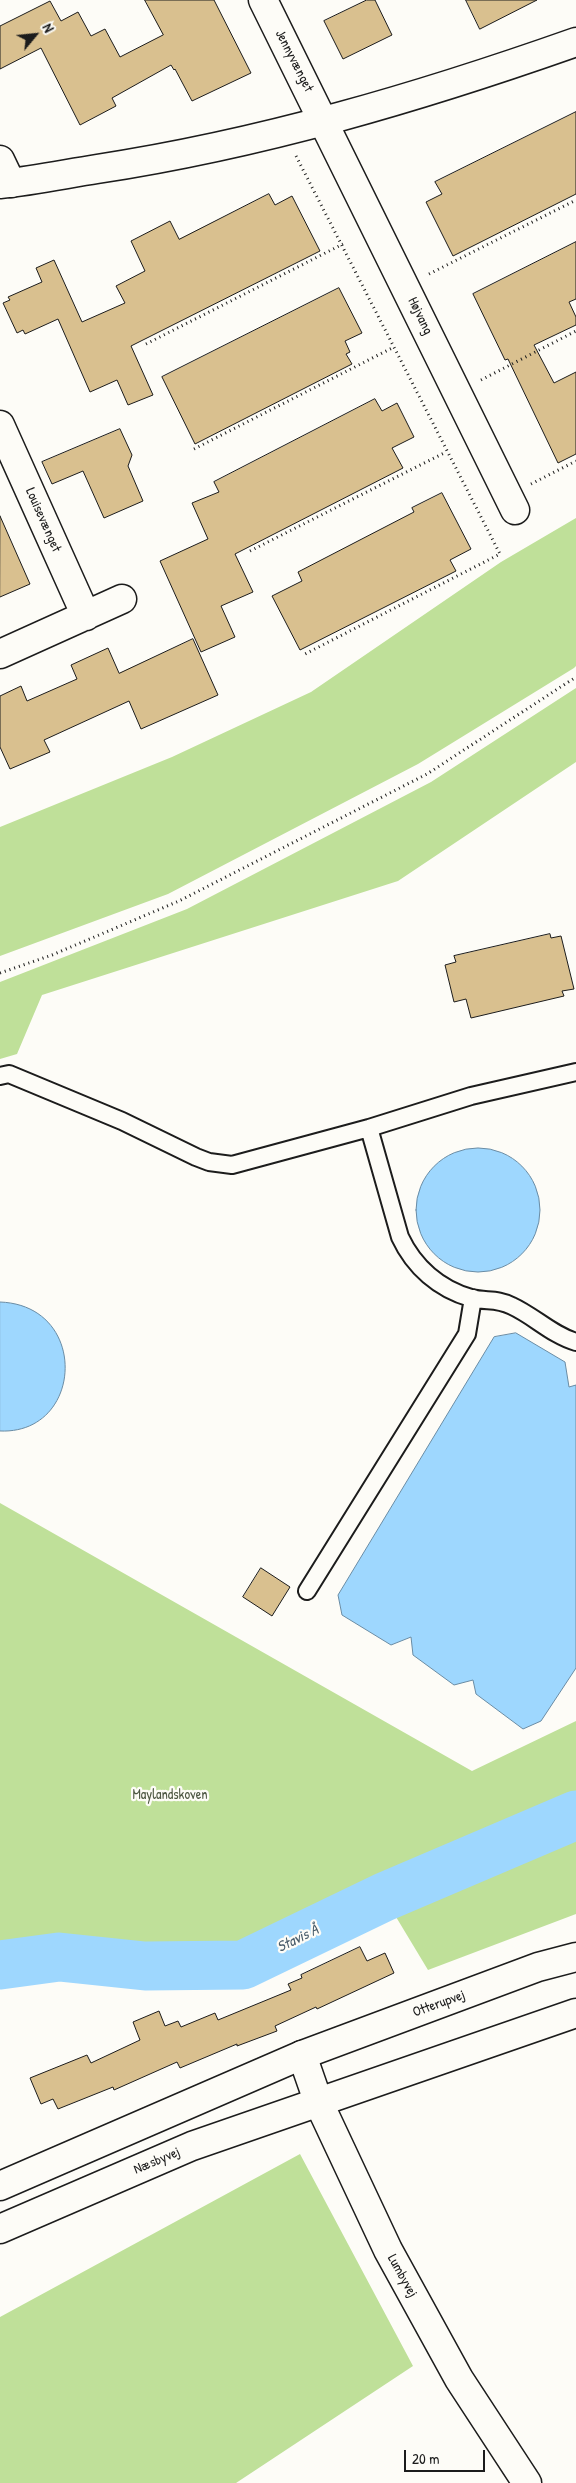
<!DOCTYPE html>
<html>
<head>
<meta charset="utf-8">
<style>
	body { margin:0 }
	#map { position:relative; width:576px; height:2483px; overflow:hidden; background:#fdfcf7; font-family:"Patrick Hand",sans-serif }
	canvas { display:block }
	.north { position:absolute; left:10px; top:10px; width:50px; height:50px; -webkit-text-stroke:4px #fdfcf7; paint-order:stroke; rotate:62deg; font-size:14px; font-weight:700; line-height:20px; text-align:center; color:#1c1c1c }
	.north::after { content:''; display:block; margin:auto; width:18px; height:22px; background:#1c1c1c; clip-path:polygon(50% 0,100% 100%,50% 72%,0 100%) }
	.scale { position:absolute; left:404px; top:2450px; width:81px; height:22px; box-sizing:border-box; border:2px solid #1c1c1c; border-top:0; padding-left:6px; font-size:15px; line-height:18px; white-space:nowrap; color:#1c1c1c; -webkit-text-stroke:4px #fdfcf7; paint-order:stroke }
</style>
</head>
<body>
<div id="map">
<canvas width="576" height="2483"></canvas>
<div class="north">N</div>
<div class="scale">20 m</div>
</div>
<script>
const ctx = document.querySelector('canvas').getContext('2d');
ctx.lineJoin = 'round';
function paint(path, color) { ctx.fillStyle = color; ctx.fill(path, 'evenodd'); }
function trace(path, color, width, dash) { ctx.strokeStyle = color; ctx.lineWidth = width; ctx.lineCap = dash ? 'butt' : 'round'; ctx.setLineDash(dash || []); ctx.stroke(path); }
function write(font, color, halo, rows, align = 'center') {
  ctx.font = font + ' "Patrick Hand",sans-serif'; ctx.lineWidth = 4.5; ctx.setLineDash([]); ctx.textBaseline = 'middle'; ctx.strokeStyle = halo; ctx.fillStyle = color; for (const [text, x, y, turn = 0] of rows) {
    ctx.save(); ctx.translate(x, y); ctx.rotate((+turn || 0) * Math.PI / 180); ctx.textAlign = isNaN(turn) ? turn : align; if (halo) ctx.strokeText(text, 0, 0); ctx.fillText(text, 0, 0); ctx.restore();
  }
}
const green = new Path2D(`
	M 576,518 L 576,666 L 574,668 L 418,764 L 168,894 L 0,956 L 0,827 L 172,757 L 311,692 L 501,562 Z
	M 576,688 L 576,762 L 398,881 L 42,995 L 17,1054 L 0,1059 L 0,982 L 187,909 L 431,782 Z
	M 0,1503 L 472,1771 L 576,1721 L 576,1914 L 428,1970 L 384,1897 L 243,1965 L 145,1966 L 59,1957 L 0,1965 Z
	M 300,2154 L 413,2366 L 236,2483 L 0,2483 L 0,2317 Z`);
const water = new Path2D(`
	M416 1210a62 62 0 1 1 124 0a62 62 0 1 1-124 0Z
	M 0,1302 C 90,1305 84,1435 0,1431 Z
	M 516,1333 L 565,1362 L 569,1387 L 576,1385 L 576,1668 L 541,1721 L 523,1729 L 476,1694 L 473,1680 L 454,1685 L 413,1655 L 411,1637 L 391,1645 L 342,1615 L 338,1595 L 494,1337 Z`);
const river = new Path2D(`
	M 0,1965 L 59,1957 L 145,1966 L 243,1965 L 384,1897 L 576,1815`);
const building = new Path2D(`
	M 145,0 L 214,0 L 251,73 L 192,101 L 175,69 L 174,70 L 171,65 L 112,98 L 116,106 L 80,125 L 41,48 L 0,69 L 0,26 L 50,1 L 61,21 L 78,12 L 91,36 L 105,29 L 120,57 L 163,35 Z
	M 367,0 L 375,0 L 392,35 L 343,59 L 324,21 Z
	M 466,0 L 537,0 L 480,29 Z
	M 576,112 L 576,194 L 453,256 L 426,202 L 442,194 L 435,182 Z
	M 269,194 L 275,205 L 292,196 L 320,251 L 131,346 L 153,395 L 128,405 L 117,380 L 90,392 L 58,319 L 25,334 L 23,330 L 17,333 L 3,303 L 10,300 L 8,297 L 42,282 L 36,268 L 54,260 L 82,322 L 125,303 L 116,286 L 145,271 L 131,241 L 170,221 L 179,239 Z
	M 576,242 L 576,299 L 569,302 L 576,317 L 576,325 L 534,345 L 554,383 L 576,372 L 576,454 L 558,463 L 508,359 L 505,360 L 473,294 Z
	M 339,288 L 362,333 L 345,341 L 350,352 L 346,354 L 352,364 L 195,444 L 162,377 Z
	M 375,399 L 382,411 L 397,403 L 414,437 L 392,448 L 403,468 L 235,554 L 253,592 L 221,606 L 235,637 L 201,652 L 160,561 L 208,539 L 192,503 L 219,492 L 214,482 Z
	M 120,429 L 132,455 L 128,466 L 143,501 L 104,518 L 83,471 L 52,484 L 42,462 Z
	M 442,493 L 471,549 L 450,560 L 456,571 L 300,650 L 272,596 L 302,581 L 298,572 L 414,512 L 412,508 Z
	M 0,516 L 30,584 L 0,597 Z
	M 193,639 L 218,695 L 141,729 L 129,701 L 44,740 L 50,752 L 10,769 L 0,747 L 0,696 L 21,686 L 27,701 L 77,679 L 71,665 L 108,648 L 119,673 Z
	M 550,934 L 551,938 L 561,936 L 574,989 L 562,991 L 564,996 L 471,1018 L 466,999 L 454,1002 L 445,965 L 456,962 L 454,956 Z
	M 261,1568 L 290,1587 L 272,1616 L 243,1597 Z
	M 360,1947 L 367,1961 L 385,1953 L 394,1973 L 317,2009 L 316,2007 L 275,2026 L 277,2031 L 237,2046 L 237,2044 L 180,2068 L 177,2062 L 114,2090 L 113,2087 L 58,2109 L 53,2099 L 41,2104 L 30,2078 L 87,2055 L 91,2063 L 140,2040 L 133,2022 L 159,2011 L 165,2026 L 178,2021 L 181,2027 L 215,2013 L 218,2020 L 291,1990 L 288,1984 L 302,1978 L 301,1975 Z`);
const path = new Path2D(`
	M 296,156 L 500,554 L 305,654
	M 429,274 L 576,200
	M 146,344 L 343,244
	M 481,380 L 576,331
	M 194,449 L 394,347
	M 531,484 L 576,461
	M 250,551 L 446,452
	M 0,973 L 52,955 L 179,901 L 427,774 L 576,677`);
const service = new Path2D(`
	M 0,1076 L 9,1074 L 122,1121 L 196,1157 L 209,1162 L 232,1165 L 369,1128 L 471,1096 L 576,1072
	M 369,1128 L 400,1237 C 414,1267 439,1289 471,1298 C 486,1302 497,1298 512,1306 C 534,1316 552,1335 576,1342
	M 307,1591 L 467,1334 L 473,1298`);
const minor = new Path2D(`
	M 263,0 L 515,510
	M 0,160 L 11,183
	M 0,425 L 86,616
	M 0,654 L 122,599
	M 302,2055 L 318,2101 L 388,2250 L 459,2379 L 527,2483`);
const tertiary = new Path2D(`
	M 0,184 C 33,181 65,174 97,169 C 261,144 420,97 576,42`);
const secondary = new Path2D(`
	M 0,2186 L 302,2055 L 538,1967 L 576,1957
	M 0,2229 L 192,2146 L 576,2013`);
const streetNames = [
	["Jennyvænget",294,61,63],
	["Højvang",420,316,64],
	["Louisevænget",43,520,66],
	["Otterupvej",439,2004,-20],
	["Næsbyvej",157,2161,-23],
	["Lumbyvej",402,2276,61]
];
const parkNames = [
	["Maylandskoven",170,1795]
];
const waterNames = [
	["Stavis Å",298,1939,-26]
];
paint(green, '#bfe099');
paint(water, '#9ed7fe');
trace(water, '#6a8ca4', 1);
trace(river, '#9ed7fe', 49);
paint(building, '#d9c08f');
trace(building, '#1c1c1c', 1);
trace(service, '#1c1c1c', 20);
trace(minor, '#1c1c1c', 31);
trace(tertiary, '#1c1c1c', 31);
trace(secondary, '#1c1c1c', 31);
trace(path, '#1c1c1c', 3, [1, 4]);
trace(service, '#fdfcf7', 16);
trace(minor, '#fdfcf7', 28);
trace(tertiary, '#fdfcf7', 28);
trace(secondary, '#fdfcf7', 28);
write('14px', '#1c1c1c', '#fdfcf7', streetNames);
write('14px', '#4d5742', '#fdfcf7', parkNames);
write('italic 15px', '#4a5d6b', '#fdfcf7', waterNames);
</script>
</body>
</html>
